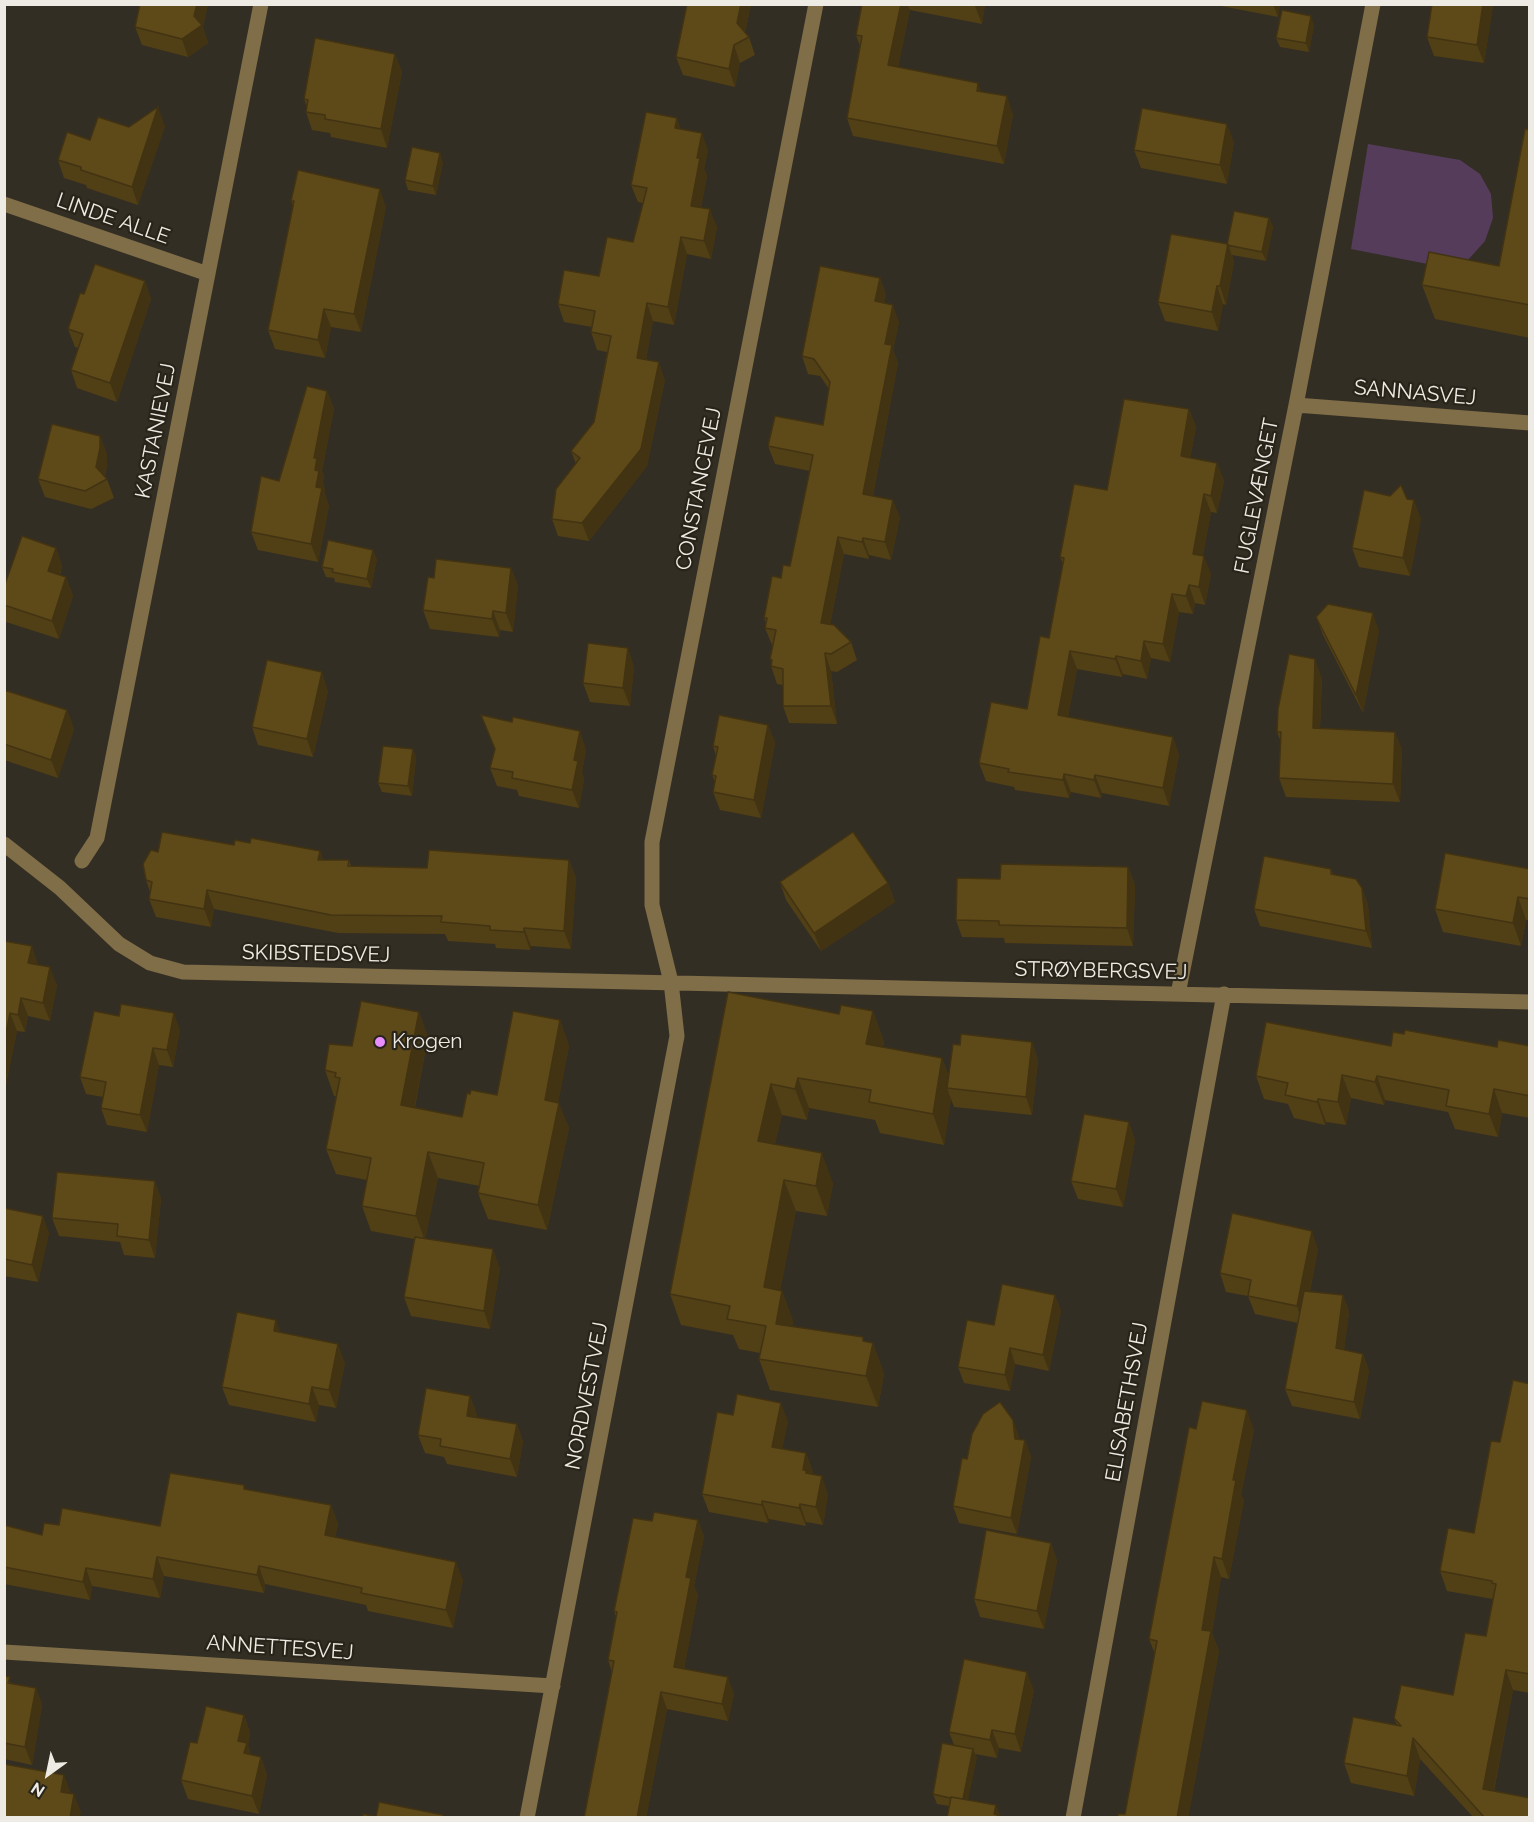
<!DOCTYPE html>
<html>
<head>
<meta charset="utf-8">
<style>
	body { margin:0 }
	#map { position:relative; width:1534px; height:1822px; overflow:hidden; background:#332e23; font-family:Raleway,sans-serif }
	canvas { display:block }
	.frame { position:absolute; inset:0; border:6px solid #eeebe4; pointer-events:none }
	.north { position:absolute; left:18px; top:1744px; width:60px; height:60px; -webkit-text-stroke:4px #29241a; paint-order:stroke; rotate:213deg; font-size:16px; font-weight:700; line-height:24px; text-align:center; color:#eeebe4 }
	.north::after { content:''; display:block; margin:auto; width:21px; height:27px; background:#eeebe4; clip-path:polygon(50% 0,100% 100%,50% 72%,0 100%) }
</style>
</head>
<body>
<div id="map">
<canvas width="1534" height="1822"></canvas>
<div class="frame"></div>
<div class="north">N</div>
</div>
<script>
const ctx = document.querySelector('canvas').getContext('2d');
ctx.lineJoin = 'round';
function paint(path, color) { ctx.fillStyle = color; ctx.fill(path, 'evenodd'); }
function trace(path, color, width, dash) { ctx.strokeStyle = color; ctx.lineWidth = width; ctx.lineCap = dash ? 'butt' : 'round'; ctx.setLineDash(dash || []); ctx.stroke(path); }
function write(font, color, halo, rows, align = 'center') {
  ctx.font = font + ' Raleway,sans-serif'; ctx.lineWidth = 4.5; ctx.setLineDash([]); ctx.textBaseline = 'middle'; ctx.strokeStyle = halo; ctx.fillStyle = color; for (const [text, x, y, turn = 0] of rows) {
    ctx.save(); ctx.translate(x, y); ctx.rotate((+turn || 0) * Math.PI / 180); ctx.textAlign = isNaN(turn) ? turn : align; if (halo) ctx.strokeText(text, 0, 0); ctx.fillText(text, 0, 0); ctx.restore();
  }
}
const green = new Path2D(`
	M 1368,144 L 1460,160 L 1480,174 L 1491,194 L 1493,218 L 1485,241 L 1467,261 L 1443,267 L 1351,249 Z`);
const minor = new Path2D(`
	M 4,204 L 208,274
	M 1296,405 L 1530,423
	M 4,844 L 60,888 L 119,944 L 150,963 L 183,972 L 1530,1002
	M 82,861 L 97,838 L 261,4
	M 1178,994 L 1296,405 L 1373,4
	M 4,1652 L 553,1686
	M 527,1818 L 677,1036 L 671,982 L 652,905 L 652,842 L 816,4
	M 1073,1818 L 1224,994`);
const wall = new Path2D(`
	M 140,4 L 208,4 L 203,27 L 208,43 L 188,57 L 142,45 L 135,27 Z
	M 751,4 L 745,33 L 749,37 L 755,55 L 740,63 L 735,87 L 683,75 L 676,57 Z
	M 862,4 L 985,4 L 982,24 L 910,10 L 898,67 L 981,92 L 1013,114 L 1004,164 L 853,136 L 847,118 L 860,46 L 856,35 Z
	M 1211,4 L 1280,4 L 1278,17 Z
	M 1493,5 L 1484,63 L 1434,56 L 1427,37 Z
	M 1314,25 L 1309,52 L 1280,47 L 1276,38 Z
	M 395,54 L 402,72 L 387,148 L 331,137 L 330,133 L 312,130 L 306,112 L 307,107 L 304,99 Z
	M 677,118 L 680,129 L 708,150 L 704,169 L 707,176 L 701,207 L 717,227 L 711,259 L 687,254 L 674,325 L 653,321 L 646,360 L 665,380 L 647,466 L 589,541 L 558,536 L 552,519 L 576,464 L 571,451 L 594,422 L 607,352 L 597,350 L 591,332 L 592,327 L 564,322 L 558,304 L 599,276 L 633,242 L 643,203 L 638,202 L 631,185 Z
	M 165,126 L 138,205 L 87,188 L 86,185 L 64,178 L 58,160 L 90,140 L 129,127 Z
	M 1530,130 L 1530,338 L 1435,319 L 1422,285 L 1499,266 Z
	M 1234,142 L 1227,184 L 1141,168 L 1134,150 Z
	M 443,162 L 436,195 L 408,190 L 405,180 Z
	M 291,201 L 386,207 L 361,332 L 331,327 L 325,358 L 275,349 L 268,330 L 293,206 Z
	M 1269,218 L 1273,227 L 1266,261 L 1232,255 L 1234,262 L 1226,305 L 1223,304 L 1218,331 L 1165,321 L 1158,302 L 1227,244 Z
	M 880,278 L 886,295 L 884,303 L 899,322 L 893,350 L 898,363 L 873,496 L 900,517 L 891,560 L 869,555 L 869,559 L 844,554 L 830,625 L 851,642 L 857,660 L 837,672 L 831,671 L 837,724 L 789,723 L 783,706 L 783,685 L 777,684 L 771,666 L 772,663 L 770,659 L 773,645 L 772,645 L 765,628 L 766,624 L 764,618 L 781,578 L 790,566 L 810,471 L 775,464 L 768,446 L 823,425 L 829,389 L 820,376 L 808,374 L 802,356 Z
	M 145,281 L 151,299 L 117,402 L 77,388 L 71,370 L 78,348 L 75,347 L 68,329 L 84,294 Z
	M 327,391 L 334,409 L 322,471 L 324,476 L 323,482 L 325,490 L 325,494 L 329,506 L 318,562 L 258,550 L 251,532 Z
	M 1189,409 L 1196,427 L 1190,458 L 1217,463 L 1224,481 L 1217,513 L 1211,512 L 1203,555 L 1211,574 L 1205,605 L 1195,603 L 1193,614 L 1179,612 L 1170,662 L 1151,658 L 1147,679 L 1123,674 L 1122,677 L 1077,669 L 1068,717 L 1173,737 L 1179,755 L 1169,806 L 1102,793 L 1101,798 L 1071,792 L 1069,798 L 1015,790 L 1014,787 L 986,781 L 979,763 L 1027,709 L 1049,638 L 1063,564 L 1060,557 L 1107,490 Z
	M 100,436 L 107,454 L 107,466 L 105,476 L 107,479 L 114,498 L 91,509 L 45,497 L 38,479 Z
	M 1407,499 L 1421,519 L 1410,576 L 1359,567 L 1352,548 Z
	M 56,548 L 62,566 L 60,575 L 66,577 L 73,596 L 59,639 L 6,622 L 4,618 L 4,587 Z
	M 377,559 L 371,588 L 335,582 L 334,578 L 326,577 L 322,567 Z
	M 511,568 L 518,586 L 513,632 L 500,630 L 499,637 L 430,629 L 423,610 L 434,578 Z
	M 1316,617 L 1379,631 L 1363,713 L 1323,635 Z
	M 634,666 L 630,706 L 590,702 L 583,683 Z
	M 1322,678 L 1320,729 L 1395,732 L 1402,750 L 1400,802 L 1286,797 L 1279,778 L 1281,742 L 1277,732 Z
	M 4,690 L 67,710 L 74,729 L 58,778 L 4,760 Z
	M 328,691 L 313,757 L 258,745 L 252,727 Z
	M 481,715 L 586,749 L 582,772 L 584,779 L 579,808 L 519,796 L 517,790 L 497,786 L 490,768 L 495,750 Z
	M 768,725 L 775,743 L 761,818 L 720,810 L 713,792 L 715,782 L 712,775 L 716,756 L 713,746 Z
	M 413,749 L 416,758 L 412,796 L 382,792 L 378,783 Z
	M 250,843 L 320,851 L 323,860 L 349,860 L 351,866 L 427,868 L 569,860 L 576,878 L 571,949 L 531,946 L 530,950 L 496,948 L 495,944 L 448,941 L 445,934 L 338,933 L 214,909 L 211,927 L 156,917 L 149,899 L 150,892 L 146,880 L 158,852 Z
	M 1128,867 L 1135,885 L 1133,946 L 1005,943 L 1004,938 L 962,937 L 956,920 L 1000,879 Z
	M 1331,869 L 1333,874 L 1362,888 L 1368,905 L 1372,948 L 1260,926 L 1254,909 Z
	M 1530,869 L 1530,920 L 1526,920 L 1521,946 L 1443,932 L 1435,909 Z
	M 780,882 L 888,883 L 895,902 L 821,951 L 786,900 Z
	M 4,941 L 38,965 L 57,985 L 50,1021 L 28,1016 L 25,1032 L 17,1031 L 4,1094 Z
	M 728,992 L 839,1014 L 873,1011 L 884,1042 L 883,1047 L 942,1058 L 949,1077 L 960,1045 L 1032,1042 L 1038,1060 L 1032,1115 L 954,1107 L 951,1099 L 944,1145 L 880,1133 L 875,1120 L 809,1108 L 807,1120 L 782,1115 L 775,1144 L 833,1183 L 827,1216 L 796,1211 L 780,1290 L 782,1291 L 793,1321 L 792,1327 L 873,1343 L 884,1374 L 878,1407 L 770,1390 L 759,1359 L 760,1353 L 739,1349 L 733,1335 L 681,1325 L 670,1294 Z
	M 419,1012 L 428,1037 L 415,1107 L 462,1117 L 470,1094 L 497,1095 L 560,1020 L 569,1046 L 558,1103 L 569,1128 L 547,1230 L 488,1219 L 478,1193 L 480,1186 L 438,1178 L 425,1239 L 500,1268 L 490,1329 L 411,1316 L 404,1297 L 414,1239 L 371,1231 L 362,1206 L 367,1180 L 336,1174 L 326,1149 L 336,1096 L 334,1096 L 325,1070 L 352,1046 Z
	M 180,1030 L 173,1067 L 159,1065 L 147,1132 L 107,1125 L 101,1108 L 103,1097 L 86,1094 L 80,1077 Z
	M 1404,1034 L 1497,1047 L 1530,1046 L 1530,1118 L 1502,1113 L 1498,1137 L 1455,1129 L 1448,1112 L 1385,1100 L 1384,1105 L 1351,1098 L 1346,1125 L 1326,1122 L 1325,1125 L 1294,1118 L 1288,1104 L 1264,1099 L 1256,1076 L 1391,1046 Z
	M 1129,1122 L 1135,1141 L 1123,1207 L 1078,1199 L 1071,1181 Z
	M 155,1181 L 161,1199 L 155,1258 L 124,1255 L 120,1242 L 59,1236 L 52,1218 Z
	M 4,1208 L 49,1233 L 38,1282 L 4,1276 Z
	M 1318,1249 L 1310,1291 L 1343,1295 L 1349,1312 L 1344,1350 L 1363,1354 L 1369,1371 L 1360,1419 L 1292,1406 L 1285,1389 L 1298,1323 L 1255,1314 L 1248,1296 L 1226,1292 L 1220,1273 Z
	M 1055,1295 L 1061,1311 L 1049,1371 L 1015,1364 L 1010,1391 L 964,1383 L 958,1367 L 994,1325 Z
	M 276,1320 L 280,1333 L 345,1363 L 336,1408 L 319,1405 L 316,1422 L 229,1405 L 222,1387 Z
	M 1530,1384 L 1530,1693 L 1513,1690 L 1494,1791 L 1530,1818 L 1474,1818 L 1420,1759 L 1414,1796 L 1351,1783 L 1344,1763 L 1397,1725 L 1394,1718 L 1453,1695 L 1486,1636 L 1493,1599 L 1447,1591 L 1440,1571 L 1474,1533 L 1500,1442 Z
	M 470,1396 L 477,1415 L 477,1417 L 517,1424 L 523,1442 L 517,1477 L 447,1464 L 444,1457 L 425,1453 L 418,1435 Z
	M 733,1415 L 788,1421 L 782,1449 L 806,1453 L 813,1472 L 812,1474 L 828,1494 L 823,1525 L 806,1522 L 806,1526 L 769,1519 L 768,1523 L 709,1512 L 702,1494 Z
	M 1013,1420 L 1019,1439 L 1025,1440 L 1031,1457 L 1017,1534 L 959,1523 L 953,1506 L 967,1459 Z
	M 1196,1429 L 1254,1430 L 1241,1495 L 1244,1500 L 1229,1579 L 1221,1577 L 1212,1633 L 1219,1651 L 1188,1818 L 1118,1818 L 1125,1814 L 1155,1654 L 1149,1639 Z
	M 244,1485 L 246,1490 L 331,1505 L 338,1524 L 335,1537 L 463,1580 L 453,1628 L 368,1611 L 366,1605 L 265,1584 L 264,1593 L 164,1576 L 160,1598 L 92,1586 L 90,1600 L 4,1584 L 4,1525 L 42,1535 L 59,1525 L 160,1526 Z
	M 698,1520 L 704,1537 L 694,1586 L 698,1595 L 684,1669 L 734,1694 L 728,1721 L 667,1709 L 646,1818 L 584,1818 L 612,1672 L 608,1660 L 616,1617 L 614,1611 L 652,1521 Z
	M 1051,1543 L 1057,1561 L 1044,1629 L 980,1617 L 974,1599 Z
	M 4,1676 L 12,1684 L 36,1688 L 42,1705 L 32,1765 L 4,1759 Z
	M 1034,1690 L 1021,1752 L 999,1748 L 997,1758 L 975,1754 L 977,1758 L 949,1806 L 937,1804 L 933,1794 L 954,1745 L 949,1732 Z
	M 244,1715 L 250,1733 L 248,1745 L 251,1755 L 261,1757 L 267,1775 L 259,1814 L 188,1799 L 181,1780 L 197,1743 Z`);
const shadedWall = new Path2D(`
	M 197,4 L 208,4 L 203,27 L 208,43 L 188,57 L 182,39 L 194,16 Z
	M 741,4 L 751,4 L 744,39 L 737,23 Z
	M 901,4 L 907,4 L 910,10 L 895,83 L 888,65 Z
	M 975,4 L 985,4 L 982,24 L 975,6 Z
	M 1273,4 L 1280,4 L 1278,17 Z
	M 1483,4 L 1493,5 L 1484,63 L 1477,45 Z
	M 1311,16 L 1314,25 L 1309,52 L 1306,43 Z
	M 734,45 L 740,63 L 735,87 L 729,69 Z
	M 395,54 L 402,72 L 387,148 L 381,129 Z
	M 978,83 L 985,101 L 977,91 Z
	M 1007,96 L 1013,114 L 1004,164 L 997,146 Z
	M 158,107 L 165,126 L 138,205 L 132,187 Z
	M 677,118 L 683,135 L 675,128 Z
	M 1227,124 L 1234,142 L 1227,184 L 1220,165 Z
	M 702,133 L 708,150 L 704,169 L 707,176 L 698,223 L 691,206 L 697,158 Z
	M 440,153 L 443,162 L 436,195 L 433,186 Z
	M 380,189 L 386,207 L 361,332 L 354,314 Z
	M 710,209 L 717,227 L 711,259 L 704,241 Z
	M 1269,218 L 1273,227 L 1266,261 L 1262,252 Z
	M 681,237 L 687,254 L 674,325 L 668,307 Z
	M 1228,244 L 1234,262 L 1226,305 L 1220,286 Z
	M 880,278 L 886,295 L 881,319 L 875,301 Z
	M 145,281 L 151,299 L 117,402 L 110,383 Z
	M 1217,286 L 1223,304 L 1218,331 L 1212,312 Z
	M 647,303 L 653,321 L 643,375 L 637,358 Z
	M 893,305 L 899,322 L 893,350 L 898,363 L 870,511 L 863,494 L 885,344 Z
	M 324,309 L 331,327 L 325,358 L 318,340 Z
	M 659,362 L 665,380 L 647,466 L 589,541 L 582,523 Z
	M 327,391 L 334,409 L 322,471 L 324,476 L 323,482 L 325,490 L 325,494 L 329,506 L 318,562 L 311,544 L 316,487 L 314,458 Z
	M 1189,409 L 1196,427 L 1187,474 L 1181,456 Z
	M 100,436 L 107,454 L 107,466 L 103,481 L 96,467 Z
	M 1217,463 L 1224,481 L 1217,513 L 1211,496 Z
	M 1204,494 L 1211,512 L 1200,571 L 1193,554 Z
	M 893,500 L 900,517 L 891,560 L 885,542 Z
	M 1414,500 L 1421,519 L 1410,576 L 1403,558 Z
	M 838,537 L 844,554 L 827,640 L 821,623 Z
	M 863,538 L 869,555 L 869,559 L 862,542 Z
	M 56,548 L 62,566 L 55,589 L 48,571 Z
	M 373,550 L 377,559 L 371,588 L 367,579 Z
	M 1204,556 L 1211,574 L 1205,605 L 1199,587 Z
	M 511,568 L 518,586 L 513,632 L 506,613 Z
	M 66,577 L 73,596 L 59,639 L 52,621 Z
	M 1189,585 L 1195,603 L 1193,614 L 1186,596 Z
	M 1172,594 L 1179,612 L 1170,662 L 1163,644 Z
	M 493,611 L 500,630 L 499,637 L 492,619 Z
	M 1373,613 L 1379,631 L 1363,713 L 1356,695 Z
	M 1144,641 L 1151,658 L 1147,679 L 1141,661 Z
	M 628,648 L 634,666 L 630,706 L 623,688 Z
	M 1070,651 L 1077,669 L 1065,733 L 1058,715 Z
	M 825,653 L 831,671 L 837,724 L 831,706 Z
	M 1116,656 L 1123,674 L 1122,677 L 1115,659 Z
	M 1315,659 L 1322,678 L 1319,747 L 1313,728 Z
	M 322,672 L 328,691 L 313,757 L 307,739 Z
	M 67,710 L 74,729 L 58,778 L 51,760 Z
	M 768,725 L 775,743 L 761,818 L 754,800 Z
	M 580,731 L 586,749 L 582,772 L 584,779 L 579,808 L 572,790 L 574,760 Z
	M 1395,732 L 1402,750 L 1400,802 L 1393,784 Z
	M 1173,737 L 1179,755 L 1169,806 L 1163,788 Z
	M 413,749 L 416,758 L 412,796 L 408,786 Z
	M 1064,774 L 1071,792 L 1069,798 L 1063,780 Z
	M 1095,775 L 1102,793 L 1101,798 L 1094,780 Z
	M 320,851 L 326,870 L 318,860 Z
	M 569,860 L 576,878 L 571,949 L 564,931 Z
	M 1128,867 L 1135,885 L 1133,946 L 1127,928 Z
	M 888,883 L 895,902 L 821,951 L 814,933 Z
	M 1362,888 L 1368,905 L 1372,948 L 1366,931 Z
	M 207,890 L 214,909 L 211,927 L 204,909 Z
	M 1518,897 L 1526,920 L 1521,946 L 1513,923 Z
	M 524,928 L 531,946 L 530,950 L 524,932 Z
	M 32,946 L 38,964 L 35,981 L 28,963 Z
	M 50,967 L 57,985 L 50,1021 L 43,1003 Z
	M 21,998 L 28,1016 L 25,1032 L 18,1015 Z
	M 873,1011 L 884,1042 L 878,1075 L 866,1044 Z
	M 419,1012 L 428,1037 L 410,1130 L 401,1105 Z
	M 10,1013 L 17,1031 L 4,1094 L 4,1043 Z
	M 174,1013 L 180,1030 L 173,1067 L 167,1050 Z
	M 560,1020 L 569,1046 L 554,1125 L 545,1100 Z
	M 1032,1042 L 1038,1060 L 1032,1115 L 1026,1097 Z
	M 153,1048 L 159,1065 L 147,1132 L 140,1115 Z
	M 942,1058 L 953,1089 L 947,1088 L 951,1099 L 944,1145 L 933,1114 Z
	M 1342,1075 L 1351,1098 L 1346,1125 L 1338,1102 Z
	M 1377,1076 L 1385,1100 L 1384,1105 L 1375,1082 Z
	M 798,1078 L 809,1108 L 807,1120 L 795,1089 Z
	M 771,1084 L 782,1115 L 769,1171 L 758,1141 Z
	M 1494,1089 L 1502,1113 L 1498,1137 L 1489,1114 Z
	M 1318,1099 L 1326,1122 L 1325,1125 L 1317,1102 Z
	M 559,1103 L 569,1128 L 547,1230 L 538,1205 Z
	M 1129,1122 L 1135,1141 L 1123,1207 L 1116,1189 Z
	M 428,1152 L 438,1178 L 425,1241 L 416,1216 Z
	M 822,1153 L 833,1183 L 827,1216 L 816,1186 Z
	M 784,1180 L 796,1211 L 775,1318 L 764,1287 Z
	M 155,1181 L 161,1199 L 155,1258 L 149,1240 Z
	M 43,1216 L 49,1233 L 38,1282 L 32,1265 Z
	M 1312,1231 L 1318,1249 L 1303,1324 L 1297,1306 Z
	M 493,1249 L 500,1268 L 490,1329 L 484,1311 Z
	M 782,1291 L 793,1321 L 787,1355 L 776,1324 Z
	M 1055,1295 L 1061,1311 L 1049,1371 L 1043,1355 Z
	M 1343,1295 L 1349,1312 L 1342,1366 L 1336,1348 Z
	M 276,1320 L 282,1338 L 274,1331 Z
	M 863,1337 L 870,1357 L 873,1343 L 884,1374 L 878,1407 L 866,1376 L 863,1341 Z
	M 338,1344 L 345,1363 L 336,1408 L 329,1390 Z
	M 1010,1348 L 1015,1364 L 1010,1391 L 1005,1375 Z
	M 1363,1354 L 1369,1371 L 1360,1419 L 1354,1402 Z
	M 312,1387 L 319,1405 L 316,1422 L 309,1404 Z
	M 470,1396 L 477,1415 L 474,1434 L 467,1416 Z
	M 781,1403 L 788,1421 L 779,1465 L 772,1447 Z
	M 1247,1410 L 1254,1430 L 1241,1495 L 1244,1500 L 1229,1579 L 1222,1559 L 1233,1480 Z
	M 1013,1420 L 1019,1436 L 1021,1455 L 1015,1439 Z
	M 517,1424 L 523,1442 L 517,1477 L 510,1459 Z
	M 1025,1440 L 1031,1457 L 1017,1534 L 1011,1518 Z
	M 806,1453 L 813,1472 L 811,1482 L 803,1470 Z
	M 822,1476 L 828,1494 L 823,1525 L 816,1507 Z
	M 762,1501 L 769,1519 L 768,1523 L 762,1505 Z
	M 800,1504 L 806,1522 L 806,1526 L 799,1508 Z
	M 331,1505 L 338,1524 L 332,1554 L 325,1535 Z
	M 698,1520 L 704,1537 L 694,1586 L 698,1595 L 681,1685 L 674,1667 L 686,1577 Z
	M 1051,1543 L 1057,1561 L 1044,1629 L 1037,1611 Z
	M 157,1557 L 164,1576 L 160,1598 L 153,1579 Z
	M 1214,1557 L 1221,1577 L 1212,1633 L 1219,1651 L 1188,1818 L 1177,1818 L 1202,1630 Z
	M 456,1562 L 463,1580 L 453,1628 L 446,1610 Z
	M 259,1566 L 265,1584 L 264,1593 L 257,1575 Z
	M 86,1568 L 92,1586 L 90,1600 L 83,1582 Z
	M 1506,1670 L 1513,1690 L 1490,1809 L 1483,1789 Z
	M 1027,1672 L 1034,1690 L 1021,1752 L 1015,1734 Z
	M 728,1677 L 734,1694 L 728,1721 L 722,1704 Z
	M 36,1688 L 42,1705 L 32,1765 L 25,1747 Z
	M 661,1692 L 667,1709 L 646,1818 L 637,1818 Z
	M 244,1715 L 250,1733 L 248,1745 L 253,1761 L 251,1771 L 238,1741 Z
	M 992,1730 L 999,1748 L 997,1758 L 990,1740 Z
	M 1413,1738 L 1420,1759 L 1414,1796 L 1407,1776 Z
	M 973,1749 L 977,1758 L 966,1810 L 963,1801 Z
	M 261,1757 L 267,1775 L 259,1814 L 252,1796 Z
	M 64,1775 L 71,1793 L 61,1792 Z
	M 74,1794 L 81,1812 L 80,1818 L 70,1818 Z
	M 996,1805 L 1001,1817 L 1001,1816 L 1002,1818 L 995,1818 L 994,1814 Z`);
const building = new Path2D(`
	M 140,4 L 197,4 L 194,16 L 202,25 L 182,39 L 135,27 Z
	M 687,4 L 741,4 L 737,23 L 749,37 L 734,45 L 729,69 L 676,57 Z
	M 862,4 L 901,4 L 888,65 L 978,83 L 977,91 L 1007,96 L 997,146 L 847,118 L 862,36 L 856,35 Z
	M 1432,4 L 1483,4 L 1477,45 L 1427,37 Z
	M 1282,10 L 1311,16 L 1306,43 L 1276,38 Z
	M 315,38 L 395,54 L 381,129 L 325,119 L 325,115 L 306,112 L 308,100 L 304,99 Z
	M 158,107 L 132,187 L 81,170 L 81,167 L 58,160 L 67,132 L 90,140 L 98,117 L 129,127 Z
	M 1142,108 L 1227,124 L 1220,165 L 1134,150 Z
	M 646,112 L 677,118 L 675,128 L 702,133 L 697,158 L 700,158 L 691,206 L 710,209 L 704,241 L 681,237 L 668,307 L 647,303 L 637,358 L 659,362 L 641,449 L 582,523 L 552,519 L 556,489 L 580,458 L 571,451 L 594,422 L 611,336 L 591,332 L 595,311 L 558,304 L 564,270 L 599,276 L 607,237 L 633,242 L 647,188 L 631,185 Z
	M 1525,129 L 1530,130 L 1530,305 L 1422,285 L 1429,252 L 1499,266 Z
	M 412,147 L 440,153 L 433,186 L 405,180 Z
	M 298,170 L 380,189 L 354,314 L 324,309 L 318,340 L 268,330 L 294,201 L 291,201 Z
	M 1234,211 L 1269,218 L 1262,252 L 1227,245 Z
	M 1171,234 L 1228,244 L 1220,286 L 1217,286 L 1212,312 L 1158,302 Z
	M 95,264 L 145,281 L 110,383 L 71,370 L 83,334 L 68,329 L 80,293 L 84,294 Z
	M 820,266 L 880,278 L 875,301 L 893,305 L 885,344 L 892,345 L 863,494 L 893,500 L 885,542 L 863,538 L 862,542 L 838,537 L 821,623 L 834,625 L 851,642 L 831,654 L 825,653 L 831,706 L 783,706 L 783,669 L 771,666 L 772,660 L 770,659 L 776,630 L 765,628 L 767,618 L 764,618 L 772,576 L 781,578 L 783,565 L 790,566 L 813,455 L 768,446 L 775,416 L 823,425 L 830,382 L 814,359 L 802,356 Z
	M 307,386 L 327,391 L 314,458 L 317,458 L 315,470 L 319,471 L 316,487 L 322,488 L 311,544 L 251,532 L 261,476 L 279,481 Z
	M 1124,399 L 1189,409 L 1181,456 L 1217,463 L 1211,496 L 1204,494 L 1193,554 L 1204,556 L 1199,587 L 1189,585 L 1186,596 L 1172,594 L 1163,644 L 1144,641 L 1141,661 L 1116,656 L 1115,659 L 1070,651 L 1058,715 L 1173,737 L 1163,788 L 1095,775 L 1094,780 L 1064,774 L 1063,780 L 1008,772 L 1009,769 L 979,763 L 991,702 L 1027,709 L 1040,636 L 1049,638 L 1064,558 L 1060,557 L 1074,484 L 1107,490 Z
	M 52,424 L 100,436 L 100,448 L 96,467 L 107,479 L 85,491 L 38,479 Z
	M 1401,485 L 1407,499 L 1414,500 L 1403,558 L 1352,548 L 1364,490 L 1390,496 Z
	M 22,536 L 56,548 L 48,571 L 66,577 L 52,621 L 4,605 L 4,587 Z
	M 328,540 L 373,550 L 367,579 L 332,572 L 333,569 L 322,567 Z
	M 436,559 L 511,568 L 506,613 L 493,611 L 492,619 L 423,610 L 428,577 L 434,578 Z
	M 1328,604 L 1373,613 L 1356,695 L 1316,617 Z
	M 588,643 L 628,648 L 623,688 L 583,683 Z
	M 1289,654 L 1315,659 L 1313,728 L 1395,732 L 1393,784 L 1279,778 L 1281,732 L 1277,732 L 1278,709 Z
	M 267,660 L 322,672 L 307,739 L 252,727 Z
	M 4,690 L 67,710 L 51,760 L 4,744 Z
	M 481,715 L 512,722 L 513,717 L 580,731 L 574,760 L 578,761 L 572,790 L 512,778 L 513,772 L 490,768 L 495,749 Z
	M 719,715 L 768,725 L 754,800 L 713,792 L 716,776 L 712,775 L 718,747 L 713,746 Z
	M 383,746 L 413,749 L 408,786 L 378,783 Z
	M 162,832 L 234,845 L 235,840 L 250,843 L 251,838 L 320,851 L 318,860 L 349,860 L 348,866 L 427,868 L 429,850 L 569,860 L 564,931 L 524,928 L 524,932 L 490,930 L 490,926 L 441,922 L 442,916 L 331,915 L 207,890 L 204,909 L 149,899 L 152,882 L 146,880 L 143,864 L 151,850 L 158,852 Z
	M 853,832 L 888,883 L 814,933 L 780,882 Z
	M 1445,853 L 1530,869 L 1530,899 L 1518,897 L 1513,923 L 1435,909 Z
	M 1264,856 L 1331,869 L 1331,874 L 1356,879 L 1362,888 L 1366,931 L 1254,909 Z
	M 1001,864 L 1128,867 L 1127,928 L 999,925 L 999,921 L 956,920 L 957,878 L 1000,879 Z
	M 4,941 L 32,946 L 28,963 L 50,967 L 43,1003 L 21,998 L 18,1015 L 10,1013 L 4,1043 Z
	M 728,992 L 839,1014 L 841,1005 L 873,1011 L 866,1044 L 942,1058 L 933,1114 L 869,1102 L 871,1090 L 798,1078 L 795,1089 L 771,1084 L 758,1141 L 822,1153 L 816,1186 L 784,1180 L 764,1287 L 782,1291 L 776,1324 L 863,1337 L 863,1341 L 873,1343 L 866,1376 L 759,1359 L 766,1326 L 727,1319 L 730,1306 L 670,1294 Z
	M 361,1001 L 419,1012 L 401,1105 L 462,1117 L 467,1093 L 470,1094 L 471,1090 L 497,1095 L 513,1011 L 560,1020 L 545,1100 L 559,1103 L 538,1205 L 478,1193 L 484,1163 L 428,1152 L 416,1216 L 362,1206 L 371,1158 L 326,1149 L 340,1078 L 335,1077 L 336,1073 L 325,1070 L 329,1044 L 352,1046 Z
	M 121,1004 L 174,1013 L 167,1050 L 153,1048 L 140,1115 L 101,1108 L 106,1082 L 80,1077 L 94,1011 L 119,1016 Z
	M 1266,1022 L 1391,1046 L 1393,1032 L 1404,1034 L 1405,1030 L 1497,1047 L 1498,1040 L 1530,1046 L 1530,1096 L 1494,1089 L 1489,1114 L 1446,1106 L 1449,1090 L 1377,1076 L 1375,1082 L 1342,1075 L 1338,1102 L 1318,1099 L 1317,1102 L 1285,1095 L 1288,1083 L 1256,1076 Z
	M 961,1034 L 1032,1042 L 1026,1097 L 947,1088 L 953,1044 L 960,1045 Z
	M 1084,1114 L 1129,1122 L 1116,1189 L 1071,1181 Z
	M 57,1172 L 155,1181 L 149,1240 L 117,1236 L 118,1224 L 52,1218 Z
	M 4,1208 L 43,1216 L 32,1265 L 4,1259 Z
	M 1232,1213 L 1312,1231 L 1297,1306 L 1248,1296 L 1251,1280 L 1220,1273 Z
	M 415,1237 L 493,1249 L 484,1311 L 404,1297 Z
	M 1002,1284 L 1055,1295 L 1043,1355 L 1010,1348 L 1005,1375 L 958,1367 L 967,1320 L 994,1325 Z
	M 1304,1291 L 1343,1295 L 1336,1348 L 1363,1354 L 1354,1402 L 1285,1389 Z
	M 237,1312 L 276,1320 L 274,1331 L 338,1344 L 329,1390 L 312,1387 L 309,1404 L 222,1387 Z
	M 1513,1380 L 1530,1384 L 1530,1674 L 1506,1670 L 1483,1789 L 1530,1798 L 1530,1818 L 1485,1818 L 1413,1738 L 1407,1776 L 1344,1763 L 1353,1717 L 1401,1726 L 1394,1718 L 1401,1685 L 1453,1695 L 1465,1633 L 1486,1636 L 1496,1584 L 1492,1583 L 1492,1581 L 1440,1571 L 1448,1528 L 1474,1533 L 1491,1441 L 1500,1442 Z
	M 426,1388 L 470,1396 L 467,1416 L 517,1424 L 510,1459 L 440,1446 L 441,1439 L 418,1435 Z
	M 737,1394 L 781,1403 L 772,1447 L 806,1453 L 803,1470 L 806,1470 L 806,1473 L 822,1476 L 816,1507 L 800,1504 L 799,1508 L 762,1501 L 762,1505 L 702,1494 L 717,1412 L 733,1415 Z
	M 1202,1401 L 1247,1410 L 1233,1480 L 1236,1480 L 1222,1559 L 1214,1557 L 1202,1630 L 1211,1631 L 1177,1818 L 1118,1818 L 1118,1814 L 1125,1814 L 1157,1641 L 1149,1639 L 1189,1427 L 1196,1429 Z
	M 1000,1402 L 1013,1420 L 1015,1439 L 1025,1440 L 1011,1518 L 953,1506 L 962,1458 L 967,1459 L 972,1434 L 983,1414 Z
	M 170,1473 L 244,1485 L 244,1489 L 331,1505 L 325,1535 L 456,1562 L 446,1610 L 361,1593 L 362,1588 L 259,1566 L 257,1575 L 157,1557 L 153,1579 L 86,1568 L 83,1582 L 4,1567 L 4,1525 L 42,1535 L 44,1523 L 59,1525 L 62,1508 L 160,1526 Z
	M 654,1512 L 698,1520 L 686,1577 L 691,1578 L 674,1667 L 728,1677 L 722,1704 L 661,1692 L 637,1818 L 584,1818 L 614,1661 L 608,1660 L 617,1612 L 614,1611 L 633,1518 L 652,1521 Z
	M 986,1530 L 1051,1543 L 1037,1611 L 974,1599 Z
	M 964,1659 L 1027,1672 L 1015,1734 L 992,1730 L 990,1740 L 949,1732 Z
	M 4,1676 L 10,1677 L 8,1683 L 36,1688 L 25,1747 L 4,1743 Z
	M 206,1706 L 244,1715 L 238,1741 L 247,1743 L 244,1753 L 261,1757 L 252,1796 L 181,1780 L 190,1742 L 197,1743 Z
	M 942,1743 L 973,1749 L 963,1799 L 951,1797 L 950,1798 L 933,1794 Z
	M 4,1764 L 64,1775 L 61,1792 L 74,1794 L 70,1818 L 4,1818 Z
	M 951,1797 L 996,1805 L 994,1814 L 1001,1816 L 1000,1818 L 947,1818 Z
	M 379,1802 L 443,1815 L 443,1818 L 363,1818 L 363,1814 L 376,1817 Z`);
const markers = [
	[380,1042,6,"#e88eff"]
];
const streetNames = [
	["LINDE ALLE",113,219,19],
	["SANNASVEJ",1415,393,5],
	["KASTANIEVEJ",156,431,-79],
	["CONSTANCEVEJ",699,489,-79],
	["FUGLEVÆNGET",1257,496,-79],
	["SKIBSTEDSVEJ",316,954,1],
	["STRØYBERGSVEJ",1101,971,1],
	["NORDVESTVEJ",587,1396,-79],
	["ELISABETHSVEJ",1127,1402,-80],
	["ANNETTESVEJ",280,1648,4]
];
const poiNames = [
	["Krogen",392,1042]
];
paint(green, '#553c5b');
trace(minor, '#806e48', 15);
paint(wall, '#513f16');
paint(shadedWall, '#423312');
paint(building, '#5e4919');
trace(building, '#423312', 1.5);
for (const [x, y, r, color] of markers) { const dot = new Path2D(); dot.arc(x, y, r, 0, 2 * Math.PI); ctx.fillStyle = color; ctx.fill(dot); trace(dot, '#29241a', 2); }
write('21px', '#eeebe4', '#29241a', streetNames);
write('21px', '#eeebe4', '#29241a', poiNames, 'left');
</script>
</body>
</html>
